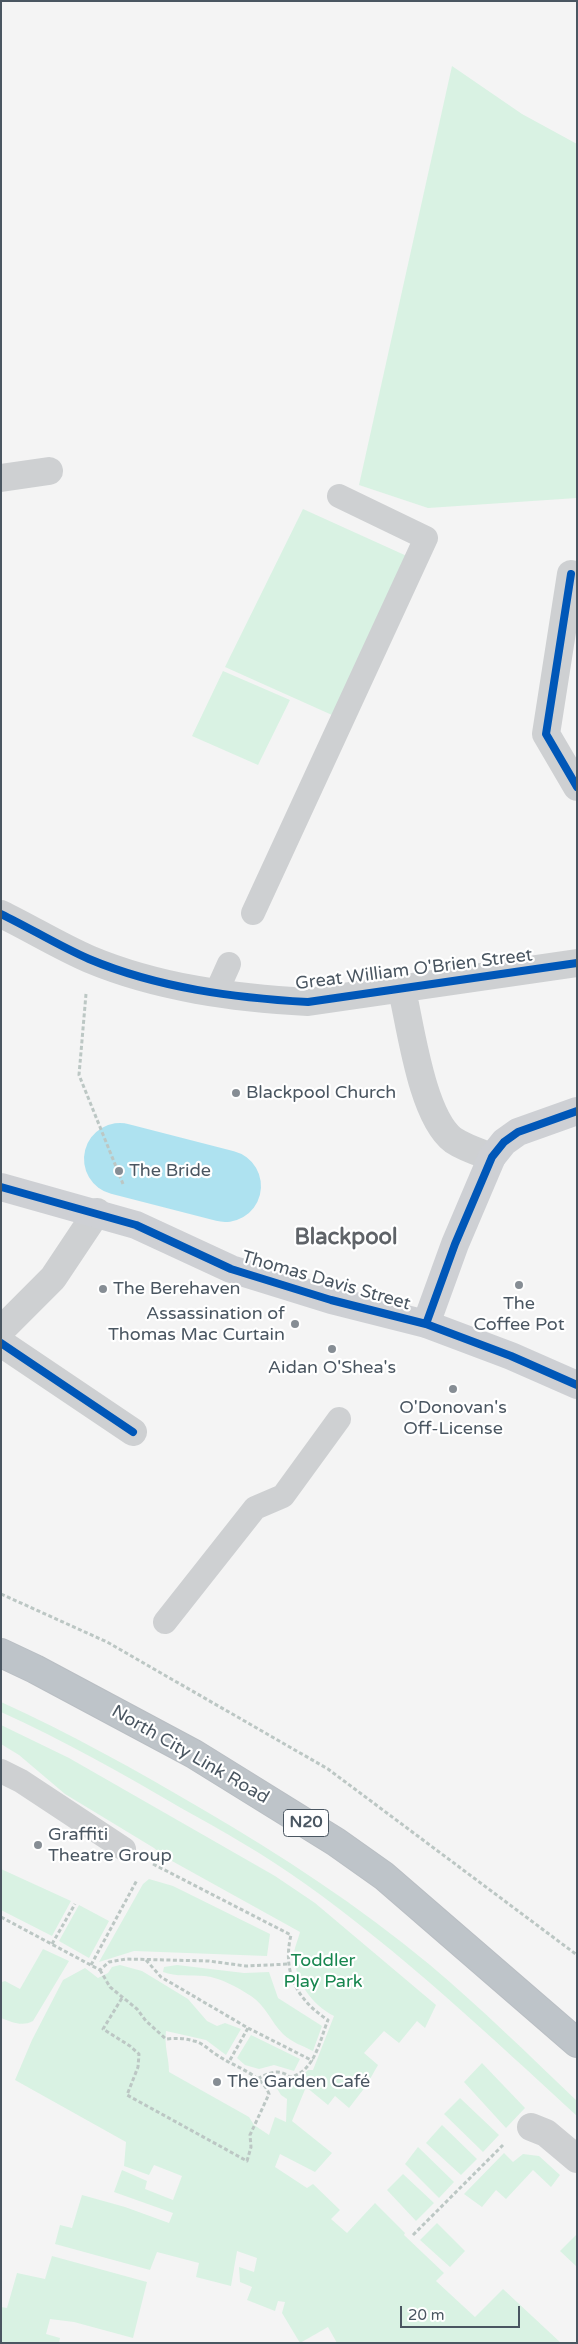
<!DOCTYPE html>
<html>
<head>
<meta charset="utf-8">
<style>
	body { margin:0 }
	#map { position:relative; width:578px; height:2344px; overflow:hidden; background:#f4f4f4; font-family:"Varela Round",sans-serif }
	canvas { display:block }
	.frame { position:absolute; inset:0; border:2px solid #4a5661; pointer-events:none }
	.scale { position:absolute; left:400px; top:2306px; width:120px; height:22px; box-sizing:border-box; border:2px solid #4a5661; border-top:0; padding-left:6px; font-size:15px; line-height:18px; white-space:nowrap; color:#4a5661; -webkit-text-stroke:4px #fff; paint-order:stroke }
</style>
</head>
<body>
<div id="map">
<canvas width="578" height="2344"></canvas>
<div class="frame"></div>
<div class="scale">20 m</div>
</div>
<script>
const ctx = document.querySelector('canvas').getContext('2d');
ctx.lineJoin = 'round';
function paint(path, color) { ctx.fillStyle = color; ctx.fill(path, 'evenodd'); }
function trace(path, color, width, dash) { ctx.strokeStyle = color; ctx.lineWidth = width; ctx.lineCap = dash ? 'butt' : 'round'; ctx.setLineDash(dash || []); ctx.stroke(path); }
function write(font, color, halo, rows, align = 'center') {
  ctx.font = font + ' "Varela Round",sans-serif'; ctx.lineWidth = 4.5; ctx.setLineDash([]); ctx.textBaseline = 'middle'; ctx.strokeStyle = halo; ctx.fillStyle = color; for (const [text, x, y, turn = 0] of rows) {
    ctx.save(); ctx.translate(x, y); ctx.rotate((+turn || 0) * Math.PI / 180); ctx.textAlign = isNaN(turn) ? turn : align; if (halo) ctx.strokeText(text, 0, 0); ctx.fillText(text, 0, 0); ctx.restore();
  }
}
const green = new Path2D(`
	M 452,66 L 522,114 L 577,144 L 577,498 L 428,508 L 359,485 Z
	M 303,509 L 409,557 L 332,715 L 225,667 Z
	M 223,671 L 290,700 L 258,765 L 192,736 Z
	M 1,1702 C 70,1733 137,1771 202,1809 C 281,1855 359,1906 430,1965 C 481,2008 529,2055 577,2101 L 577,2116 C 489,2035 401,1952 304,1883 C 265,1855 223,1831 181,1808 C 123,1774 63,1740 1,1712 Z
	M 1,1725 L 69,1758 L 275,1876 L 315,1903 L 436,2005 L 425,2028 L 417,2021 L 399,2043 L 384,2031 L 364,2053 L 378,2065 L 366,2086 L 349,2108 L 335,2096 L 328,2105 L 306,2087 L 292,2121 L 332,2153 L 315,2172 L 280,2154 L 275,2167 L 307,2188 L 313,2184 L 340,2210 L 331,2219 L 347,2233 L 375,2203 L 405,2233 L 404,2235 L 444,2273 L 436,2281 L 475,2317 L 503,2289 L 561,2343 L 337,2343 L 328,2327 L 300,2343 L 282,2313 L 285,2302 L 278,2301 L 275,2311 L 247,2300 L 252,2287 L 240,2282 L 239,2267 L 254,2272 L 257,2258 L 237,2251 L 231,2286 L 196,2277 L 199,2263 L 157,2252 L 150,2270 L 55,2244 L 60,2225 L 72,2228 L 82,2195 L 125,2207 L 169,2223 L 173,2213 L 114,2192 L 122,2170 L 147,2181 L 145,2189 L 173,2200 L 182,2176 L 154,2165 L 149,2175 L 124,2166 L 126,2142 L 15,2080 L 32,2040 L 63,1980 L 85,1968 L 98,1978 L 108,1973 L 112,1967 L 120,1965 L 142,1971 L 188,1999 L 207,2021 L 217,2026 L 225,2023 L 241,2029 L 226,2055 L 206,2040 L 166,2031 C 164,2047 169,2057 169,2072 L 249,2117 L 254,2125 L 269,2135 L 275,2117 L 286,2122 L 287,2099 L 281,2095 L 276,2087 L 288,2089 L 308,2070 L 313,2070 L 334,2016 C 311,2004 296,1982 294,1955 C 294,1948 298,1940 300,1932 L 163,1856 L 154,1848 L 65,1794 L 19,1755 L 1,1744 Z
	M 1,1869 L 71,1901 L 52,1936 L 1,1910 Z
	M 149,1879 L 173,1886 L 270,1934 L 267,1956 L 134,1951 L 99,1962 L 143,1884 Z
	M 79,1905 L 109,1921 L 89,1958 L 59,1941 Z
	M 43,1949 L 69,1961 L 33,2021 C 22,2027 12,2022 1,2018 L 2,1982 L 5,1981 L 20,1989 Z
	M 177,1965 L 244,1973 L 269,1972 L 278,1998 L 322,2026 L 313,2051 C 303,2046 291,2042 283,2034 C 271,2022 266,2006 251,1996 C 237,1987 221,1978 205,1976 C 191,1975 176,1977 163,1972 L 164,1967 Z
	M 251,2035 L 300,2059 L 294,2071 L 274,2065 L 259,2069 L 245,2065 L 237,2058 Z
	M 482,2063 L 525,2108 L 506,2128 L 464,2082 Z
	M 460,2098 L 499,2135 L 483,2152 L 444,2114 Z
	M 442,2125 L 477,2159 L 461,2175 L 426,2143 Z
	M 418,2147 L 454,2182 L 439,2198 L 405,2164 Z
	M 504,2153 L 513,2162 L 523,2154 L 539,2156 L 560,2175 L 551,2187 L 533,2170 L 506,2199 L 496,2190 L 482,2207 L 464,2194 Z
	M 403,2174 L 434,2203 L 416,2221 L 387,2190 Z
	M 437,2223 L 465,2251 L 450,2267 L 420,2240 Z
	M 577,2234 L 577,2265 L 576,2266 L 560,2251 Z
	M 52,2256 L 147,2282 L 133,2338 L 74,2322 L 50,2319 L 46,2334 L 60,2338 L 59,2343 L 1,2343 L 1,2307 L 7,2308 L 17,2273 L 45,2279 Z`);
const river = new Path2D(`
	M 120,1159 L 225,1186`);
const path = new Path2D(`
	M 86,994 L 79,1075 L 123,1184
	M 1,1594 L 107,1642 L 328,1769 L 577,1955
	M 153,1864 L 291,1935 C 282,1972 297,2000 328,2020 C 320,2039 315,2072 290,2077 C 278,2068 269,2073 257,2079
	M 1,1917 L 100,1970 L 109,1962 L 126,1959 L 209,1961 L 246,1966 L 289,1964
	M 52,1944 L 75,1904
	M 146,1960 L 161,1977 L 248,2028 L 313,2061
	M 91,1965 L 137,1880
	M 100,1970 L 110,1987 L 137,2009 L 146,2021 L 166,2039 C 176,2038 184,2038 194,2041 C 203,2043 209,2050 217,2055 C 234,2067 262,2074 269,2094 L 250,2135 L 251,2147 L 247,2161 L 127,2095 L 138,2067 L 139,2054 L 130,2046 L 103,2029 L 122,1998
	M 230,2060 L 248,2028
	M 413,2235 L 503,2145`);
const lane = new Path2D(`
	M 253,913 L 426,538 L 339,496
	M 216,993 L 229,964
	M 165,1622 L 255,1508 L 283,1496 L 339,1419
	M 1,1771 L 21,1781 L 124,1849`);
const street = new Path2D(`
	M 1,478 L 49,471
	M 571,574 L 546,734 L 577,787
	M 1,914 C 30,928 59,946 89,959 C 158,988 235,998 308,1002 L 577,963
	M 402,990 C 411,1029 422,1116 453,1140 C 465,1148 478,1152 492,1157
	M 1,1330 L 53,1278 L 97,1212
	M 1,1343 L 133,1432
	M 531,2127 L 546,2133 L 577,2159`);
const secondary = new Path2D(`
	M 1,1187 L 136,1225 L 231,1269 L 331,1300 L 426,1324 L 511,1356 L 577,1385
	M 426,1324 L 455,1244 L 492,1157 L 504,1142 L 518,1132 L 577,1111`);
const highway = new Path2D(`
	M 1,1653 L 35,1669 L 194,1754 L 336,1842 L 384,1876 L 577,2043`);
const cycleway = new Path2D(`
	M 571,574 L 546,734 L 577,787
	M 1,914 C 30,928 59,946 89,959 C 158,988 235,998 308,1002 L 577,963
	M 1,1187 L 136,1225 L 231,1269 L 331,1300 L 426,1324 L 511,1356 L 577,1385
	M 426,1324 L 455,1244 L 492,1157 L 504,1142 L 518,1132 L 577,1111
	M 1,1343 L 133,1432`);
const markers = [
	[236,1093,5,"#868d94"],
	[119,1171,5,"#868d94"],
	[519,1285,5,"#868d94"],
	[103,1289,5,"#868d94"],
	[295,1324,5,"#868d94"],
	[332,1349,5,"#868d94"],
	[453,1389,5,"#868d94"],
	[38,1845,5,"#868d94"],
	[217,2082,5,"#868d94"]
];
const shields = [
	[306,1823,45]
];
const shieldNames = [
	["N20",306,1823]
];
const streetNames = [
	["Great William O'Brien Street",414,970,-7],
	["Thomas Davis Street",326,1281,16],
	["North City Link Road",190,1755,30]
];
const poiNames = [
	["Blackpool Church",246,1093],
	["The Bride",129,1171],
	["The Berehaven",113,1289],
	["The",519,1304,"center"],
	["Coffee Pot",519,1325,"center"],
	["Assassination of",285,1314,"right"],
	["Thomas Mac Curtain",285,1335,"right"],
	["Aidan O'Shea's",332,1368,"center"],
	["O'Donovan's",453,1408,"center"],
	["Off-License",453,1429,"center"],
	["Graffiti",48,1835],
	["Theatre Group",48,1856],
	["The Garden Café",227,2082]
];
const parkNames = [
	["Toddler",323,1961],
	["Play Park",323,1982]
];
const districtNames = [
	["Blackpool",346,1238]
];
paint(green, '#d9f2e3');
trace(river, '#aee2f0', 72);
trace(highway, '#b9bec3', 30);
trace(path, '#bcc7c4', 3, [4, 2.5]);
trace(lane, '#ced0d2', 24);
trace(street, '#ced0d2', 28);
trace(secondary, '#ced0d4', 28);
trace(highway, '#bec4c9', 28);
trace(cycleway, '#0057b8', 8);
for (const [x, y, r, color] of markers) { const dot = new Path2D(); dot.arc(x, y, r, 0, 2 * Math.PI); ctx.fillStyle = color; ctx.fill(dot); trace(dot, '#fff', 2); }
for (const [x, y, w] of shields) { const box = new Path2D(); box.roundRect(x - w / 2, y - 13.5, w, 27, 4); ctx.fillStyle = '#fff'; ctx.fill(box); trace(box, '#4a5661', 1); }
write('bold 16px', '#4a5661', null, shieldNames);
write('18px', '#4a5661', '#fff', streetNames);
write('18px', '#4a5661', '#fff', poiNames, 'left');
write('18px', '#17864f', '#fff', parkNames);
write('bold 22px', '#5f6368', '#fff', districtNames);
</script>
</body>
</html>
